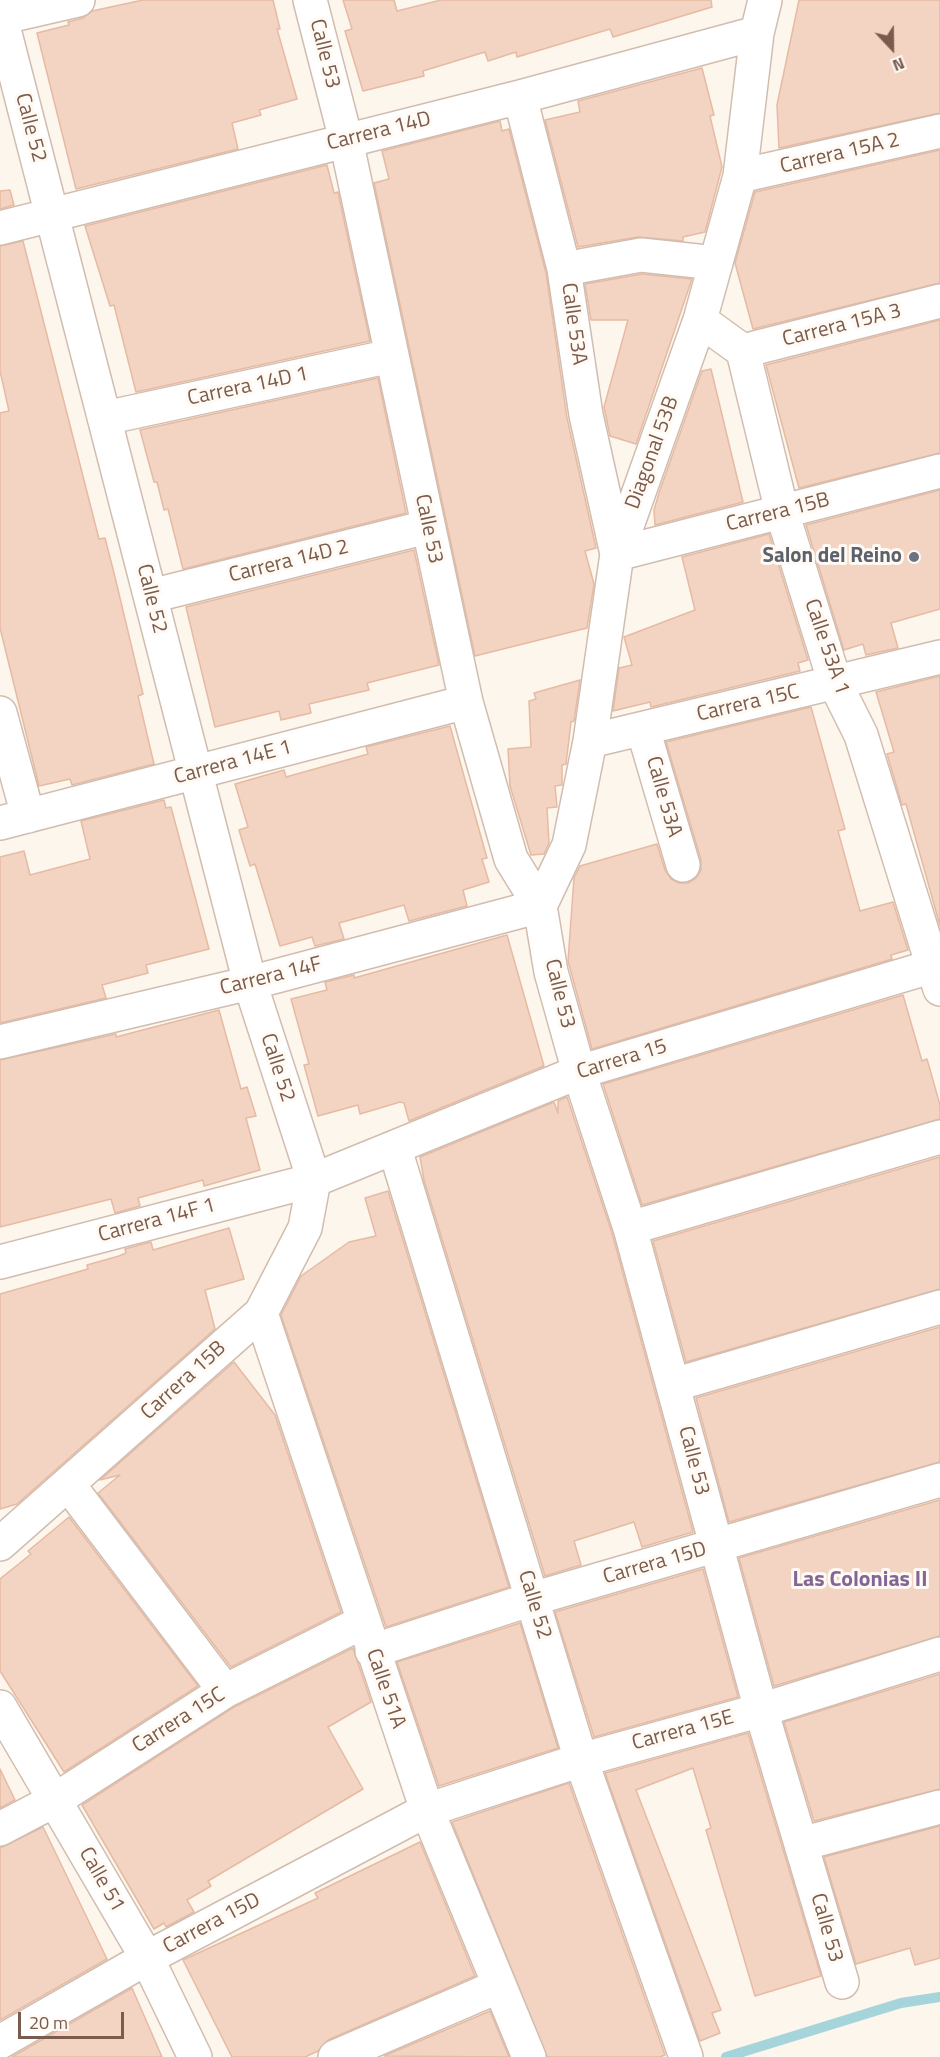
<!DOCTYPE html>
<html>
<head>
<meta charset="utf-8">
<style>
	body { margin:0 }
	#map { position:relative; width:940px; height:2057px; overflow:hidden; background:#fdf6ec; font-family:"Titillium Web",sans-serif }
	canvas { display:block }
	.north { position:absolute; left:862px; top:18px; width:60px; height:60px; -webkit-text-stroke:4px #fffaf3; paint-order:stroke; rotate:158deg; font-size:16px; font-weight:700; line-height:24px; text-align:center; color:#7a5b4d }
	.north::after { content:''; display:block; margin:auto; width:21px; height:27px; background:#7a5b4d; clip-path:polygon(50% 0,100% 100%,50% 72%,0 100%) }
	.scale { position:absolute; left:18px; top:2012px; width:106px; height:27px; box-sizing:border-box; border:3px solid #7a5b4d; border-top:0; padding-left:8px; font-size:18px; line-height:21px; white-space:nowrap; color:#7a5b4d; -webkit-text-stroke:4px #fffaf3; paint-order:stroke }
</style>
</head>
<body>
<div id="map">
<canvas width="940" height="2057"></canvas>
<div class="north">N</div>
<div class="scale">20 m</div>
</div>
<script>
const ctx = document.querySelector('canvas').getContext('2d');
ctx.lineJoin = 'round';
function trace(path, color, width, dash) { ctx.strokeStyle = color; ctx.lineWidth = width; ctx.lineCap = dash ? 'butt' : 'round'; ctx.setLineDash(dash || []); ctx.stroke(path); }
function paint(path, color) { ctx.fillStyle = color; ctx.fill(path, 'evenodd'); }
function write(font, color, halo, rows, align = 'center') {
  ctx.font = font + ' "Titillium Web",sans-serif'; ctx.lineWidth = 6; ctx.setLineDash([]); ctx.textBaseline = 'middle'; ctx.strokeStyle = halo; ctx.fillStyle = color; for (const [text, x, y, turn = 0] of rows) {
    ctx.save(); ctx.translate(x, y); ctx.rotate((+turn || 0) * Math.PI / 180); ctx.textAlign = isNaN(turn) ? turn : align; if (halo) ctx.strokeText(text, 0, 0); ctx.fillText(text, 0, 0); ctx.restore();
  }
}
const stream = new Path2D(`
	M 726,2057 L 901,2003 L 940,1997`);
const building = new Path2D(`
	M 143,0 L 273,0 L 280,29 L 277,29 L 297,99 L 259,110 L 261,115 L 232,123 L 238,149 L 76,189 L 37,33 L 69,25 L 68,22 L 83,18 L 92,11 Z
	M 343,0 L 394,0 L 397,11 L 441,0 L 711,0 L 712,7 L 613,37 L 610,29 L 517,57 L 516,52 L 488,61 L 485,52 L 423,71 L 424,76 L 363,91 L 345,31 L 352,29 Z
	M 799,0 L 940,0 L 940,113 L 779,148 L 777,105 Z
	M 702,68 L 714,115 L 710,116 L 722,167 L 705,232 L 683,237 L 683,241 L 638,237 L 578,247 L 545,120 L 580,112 L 578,101 Z
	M 500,121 L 502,131 L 509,129 L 546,273 L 567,418 L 596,548 L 585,551 L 594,584 L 587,628 L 475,656 L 374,183 L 389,179 L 382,151 Z
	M 940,150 L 940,283 L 753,329 L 735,263 L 755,192 Z
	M 327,165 L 334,193 L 338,192 L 370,341 L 136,392 L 114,305 L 110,306 L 85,226 Z
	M 10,190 L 14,205 L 0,209 L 0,191 Z
	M 23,241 L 99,539 L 105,538 L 114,573 L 143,694 L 138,696 L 154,764 L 72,785 L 70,779 L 39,786 L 0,628 L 0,413 L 9,411 L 0,371 L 0,246 Z
	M 642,274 L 692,279 L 636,444 L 610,436 L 604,407 L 628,320 L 591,320 L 585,284 Z
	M 940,320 L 940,453 L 799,488 L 766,365 Z
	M 711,369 L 743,502 L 655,525 L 654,510 L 659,493 L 702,371 Z
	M 378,378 L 406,513 L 183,569 L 168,509 L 164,510 L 157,482 L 154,482 L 140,430 Z
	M 940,490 L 940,609 L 891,623 L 898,648 L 866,655 L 863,644 L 844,650 L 806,525 Z
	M 769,534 L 808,660 L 798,663 L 800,671 L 651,707 L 650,702 L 613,711 L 619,668 L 632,665 L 624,637 L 695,610 L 682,557 Z
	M 414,550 L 439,665 L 367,683 L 369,690 L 309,704 L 311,713 L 281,720 L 279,711 L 215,727 L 186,607 Z
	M 940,676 L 940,926 L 906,804 L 902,805 L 887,754 L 894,752 L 876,692 Z
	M 580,680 L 574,721 L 571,722 L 566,764 L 562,765 L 562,785 L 555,786 L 557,807 L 547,808 L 549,843 L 544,854 L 531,855 L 510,786 L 508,749 L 531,747 L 529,701 L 536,699 L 534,693 Z
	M 811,707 L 845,829 L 838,831 L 860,911 L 893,902 L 908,950 L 891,955 L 892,959 L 592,1049 L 568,961 L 574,878 L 580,866 L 657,844 L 665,870 L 671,879 L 679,883 L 688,883 L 696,878 L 701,870 L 701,860 L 666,742 Z
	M 450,726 L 487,858 L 482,859 L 489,882 L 463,890 L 467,906 L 409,921 L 404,905 L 339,923 L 344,939 L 315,946 L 312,937 L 280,946 L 255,864 L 250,866 L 239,830 L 248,827 L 235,784 L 284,770 L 286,777 L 368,754 L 366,747 Z
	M 164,800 L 166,808 L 171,807 L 209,949 L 146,965 L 148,973 L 102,985 L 106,998 L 0,1023 L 0,857 L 24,851 L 30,875 L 90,859 L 81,821 Z
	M 507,935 L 544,1066 L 409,1121 L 404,1103 L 400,1102 L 360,1114 L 358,1105 L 318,1116 L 304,1065 L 309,1064 L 291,999 L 327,990 L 325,982 L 354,975 L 354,978 Z
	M 903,995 L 922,1061 L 927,1059 L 940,1105 L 940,1119 L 642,1205 L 603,1084 Z
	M 219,1010 L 241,1089 L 247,1087 L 256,1116 L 246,1118 L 260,1170 L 204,1186 L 203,1180 L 138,1198 L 140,1206 L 115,1213 L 111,1199 L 0,1227 L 0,1060 L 116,1034 L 116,1037 Z
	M 567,1097 L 612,1233 L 693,1532 L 642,1547 L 634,1522 L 574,1541 L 581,1565 L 545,1576 L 424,1180 L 420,1157 L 554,1102 L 558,1113 L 558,1101 Z
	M 940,1157 L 940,1289 L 686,1362 L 653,1241 Z
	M 388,1191 L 509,1587 L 386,1627 L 281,1315 L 301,1276 L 349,1242 L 376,1236 L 365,1198 Z
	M 229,1228 L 244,1279 L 205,1290 L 215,1329 L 17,1504 L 0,1509 L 0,1294 L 88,1269 L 87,1265 L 119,1256 L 126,1253 L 125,1249 L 151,1242 L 153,1250 Z
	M 940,1327 L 940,1462 L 729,1522 L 696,1398 Z
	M 234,1362 L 275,1415 L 341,1612 L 231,1667 L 98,1493 L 120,1475 L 100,1480 Z
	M 940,1500 L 940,1636 L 774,1686 L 739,1558 Z
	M 69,1517 L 198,1686 L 64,1772 L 0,1671 L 0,1579 L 31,1554 L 28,1551 Z
	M 703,1569 L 738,1697 L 594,1737 L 555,1612 Z
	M 520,1623 L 558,1748 L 439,1786 L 397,1662 Z
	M 353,1648 L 371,1702 L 328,1727 L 363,1789 L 208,1881 L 211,1886 L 187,1900 L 194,1912 L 166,1927 L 164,1923 L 154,1929 L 82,1805 L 234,1707 Z
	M 940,1674 L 940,1789 L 814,1821 L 784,1722 Z
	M 748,1733 L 821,1976 L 755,1996 L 706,1830 L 711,1828 L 693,1768 L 636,1790 L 721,2010 L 712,2013 L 720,2033 L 700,2041 L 605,1773 Z
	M 0,1769 L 15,1800 L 0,1808 Z
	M 569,1783 L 665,2055 L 660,2057 L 547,2057 L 452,1822 Z
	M 940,1826 L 940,1958 L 915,1965 L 910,1948 L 856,1964 L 824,1857 Z
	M 43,1827 L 107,1959 L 0,2020 L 0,1848 Z
	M 420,1842 L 475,1976 L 328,2040 L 318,2051 L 305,2057 L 232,2057 L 183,1960 L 318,1898 L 315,1893 Z
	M 132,1988 L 162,2057 L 12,2057 Z
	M 490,2011 L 509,2057 L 384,2056 Z`);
const minor = new Path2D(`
	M 310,0 L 346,140 L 466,702 L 511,859 L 540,906 L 551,972 L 579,1072 L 630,1228 L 761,1710 L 842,1982
	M 0,14 L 250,983 L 314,1180 L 305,1228 L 261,1313 L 0,1544
	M 0,18 L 78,0
	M 520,97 L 564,269 L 586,415 L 617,554 L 940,471
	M 740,176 L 940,131
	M 0,228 L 520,97 L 757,33
	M 564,269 L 641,255 L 716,263
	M 700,320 L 743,351 L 782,512 L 835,683 L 861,735 L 940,989
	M 743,351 L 940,301
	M 105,418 L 391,356
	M 151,596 L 427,527
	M 0,713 L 28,816
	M 643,729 L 683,865
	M 590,741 L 940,657
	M 0,823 L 466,702
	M 0,1042 L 250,983 L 540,906 L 569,845 L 590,741 L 617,554 L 700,320 L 740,176 L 757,33 L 765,0
	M 395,1149 L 581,1760 L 686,2057
	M 630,1228 L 940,1137
	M 0,1262 L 314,1180 L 579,1072 L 940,964
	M 261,1313 L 427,1810 L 529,2057
	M 673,1385 L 940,1307
	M 68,1484 L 225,1691
	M 372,1651 L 532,1599 L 940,1480
	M 0,1707 L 147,1958 L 195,2057
	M 0,1829 L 55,1800 L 225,1691 L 363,1622
	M 801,1844 L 940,1807
	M 0,2042 L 147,1958 L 427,1810 L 581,1760 L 761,1710 L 940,1654
	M 335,2057 L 499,1986`);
const markers = [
	[914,557,6,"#6b7280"]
];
const streetNames = [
	["Calle 53",324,54,76],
	["Calle 52",30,128,75],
	["Carrera 14D",379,132,-14],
	["Carrera 15A 2",840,154,-13],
	["Calle 53A",573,324,82],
	["Carrera 15A 3",842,326,-14],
	["Carrera 14D 1",248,387,-12],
	["Diagonal 53B",653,453,-70],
	["Carrera 15B",778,513,-14],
	["Calle 53",428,529,78],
	["Carrera 14D 2",289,562,-14],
	["Calle 52",151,599,76],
	["Calle 53A 1",826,647,71],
	["Carrera 15C",748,704,-13],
	["Carrera 14E 1",233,763,-15],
	["Calle 53A",663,797,74],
	["Carrera 14F",271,977,-14],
	["Calle 53",559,994,76],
	["Carrera 15",622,1060,-17],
	["Calle 52",277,1068,72],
	["Carrera 14F 1",157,1221,-15],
	["Carrera 15B",184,1381,-42],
	["Calle 53",693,1461,75],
	["Carrera 15D",655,1564,-16],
	["Calle 52",534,1605,73],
	["Calle 51A",385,1689,71],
	["Carrera 15C",179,1721,-32],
	["Carrera 15E",683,1731,-15],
	["Calle 51",101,1880,60],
	["Carrera 15D",212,1924,-28],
	["Calle 53",826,1928,74]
];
const worshipNames = [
	["Salon del Reino",902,557]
];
const neighbourhoodNames = [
	["Las Colonias II",860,1581]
];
trace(stream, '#a5d4da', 10);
paint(building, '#f3d4c3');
trace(building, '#e6baa3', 1.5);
trace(minor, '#d1bdb0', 36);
trace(minor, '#fff', 33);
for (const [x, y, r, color] of markers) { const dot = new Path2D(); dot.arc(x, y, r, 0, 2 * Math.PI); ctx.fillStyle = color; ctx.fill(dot); trace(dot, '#fffaf3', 2); }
write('21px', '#7a5b4d', '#fffaf3', streetNames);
write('bold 21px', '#5b616d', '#fffaf3', worshipNames, 'right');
write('bold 22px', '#836695', '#fffaf3', neighbourhoodNames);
</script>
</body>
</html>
